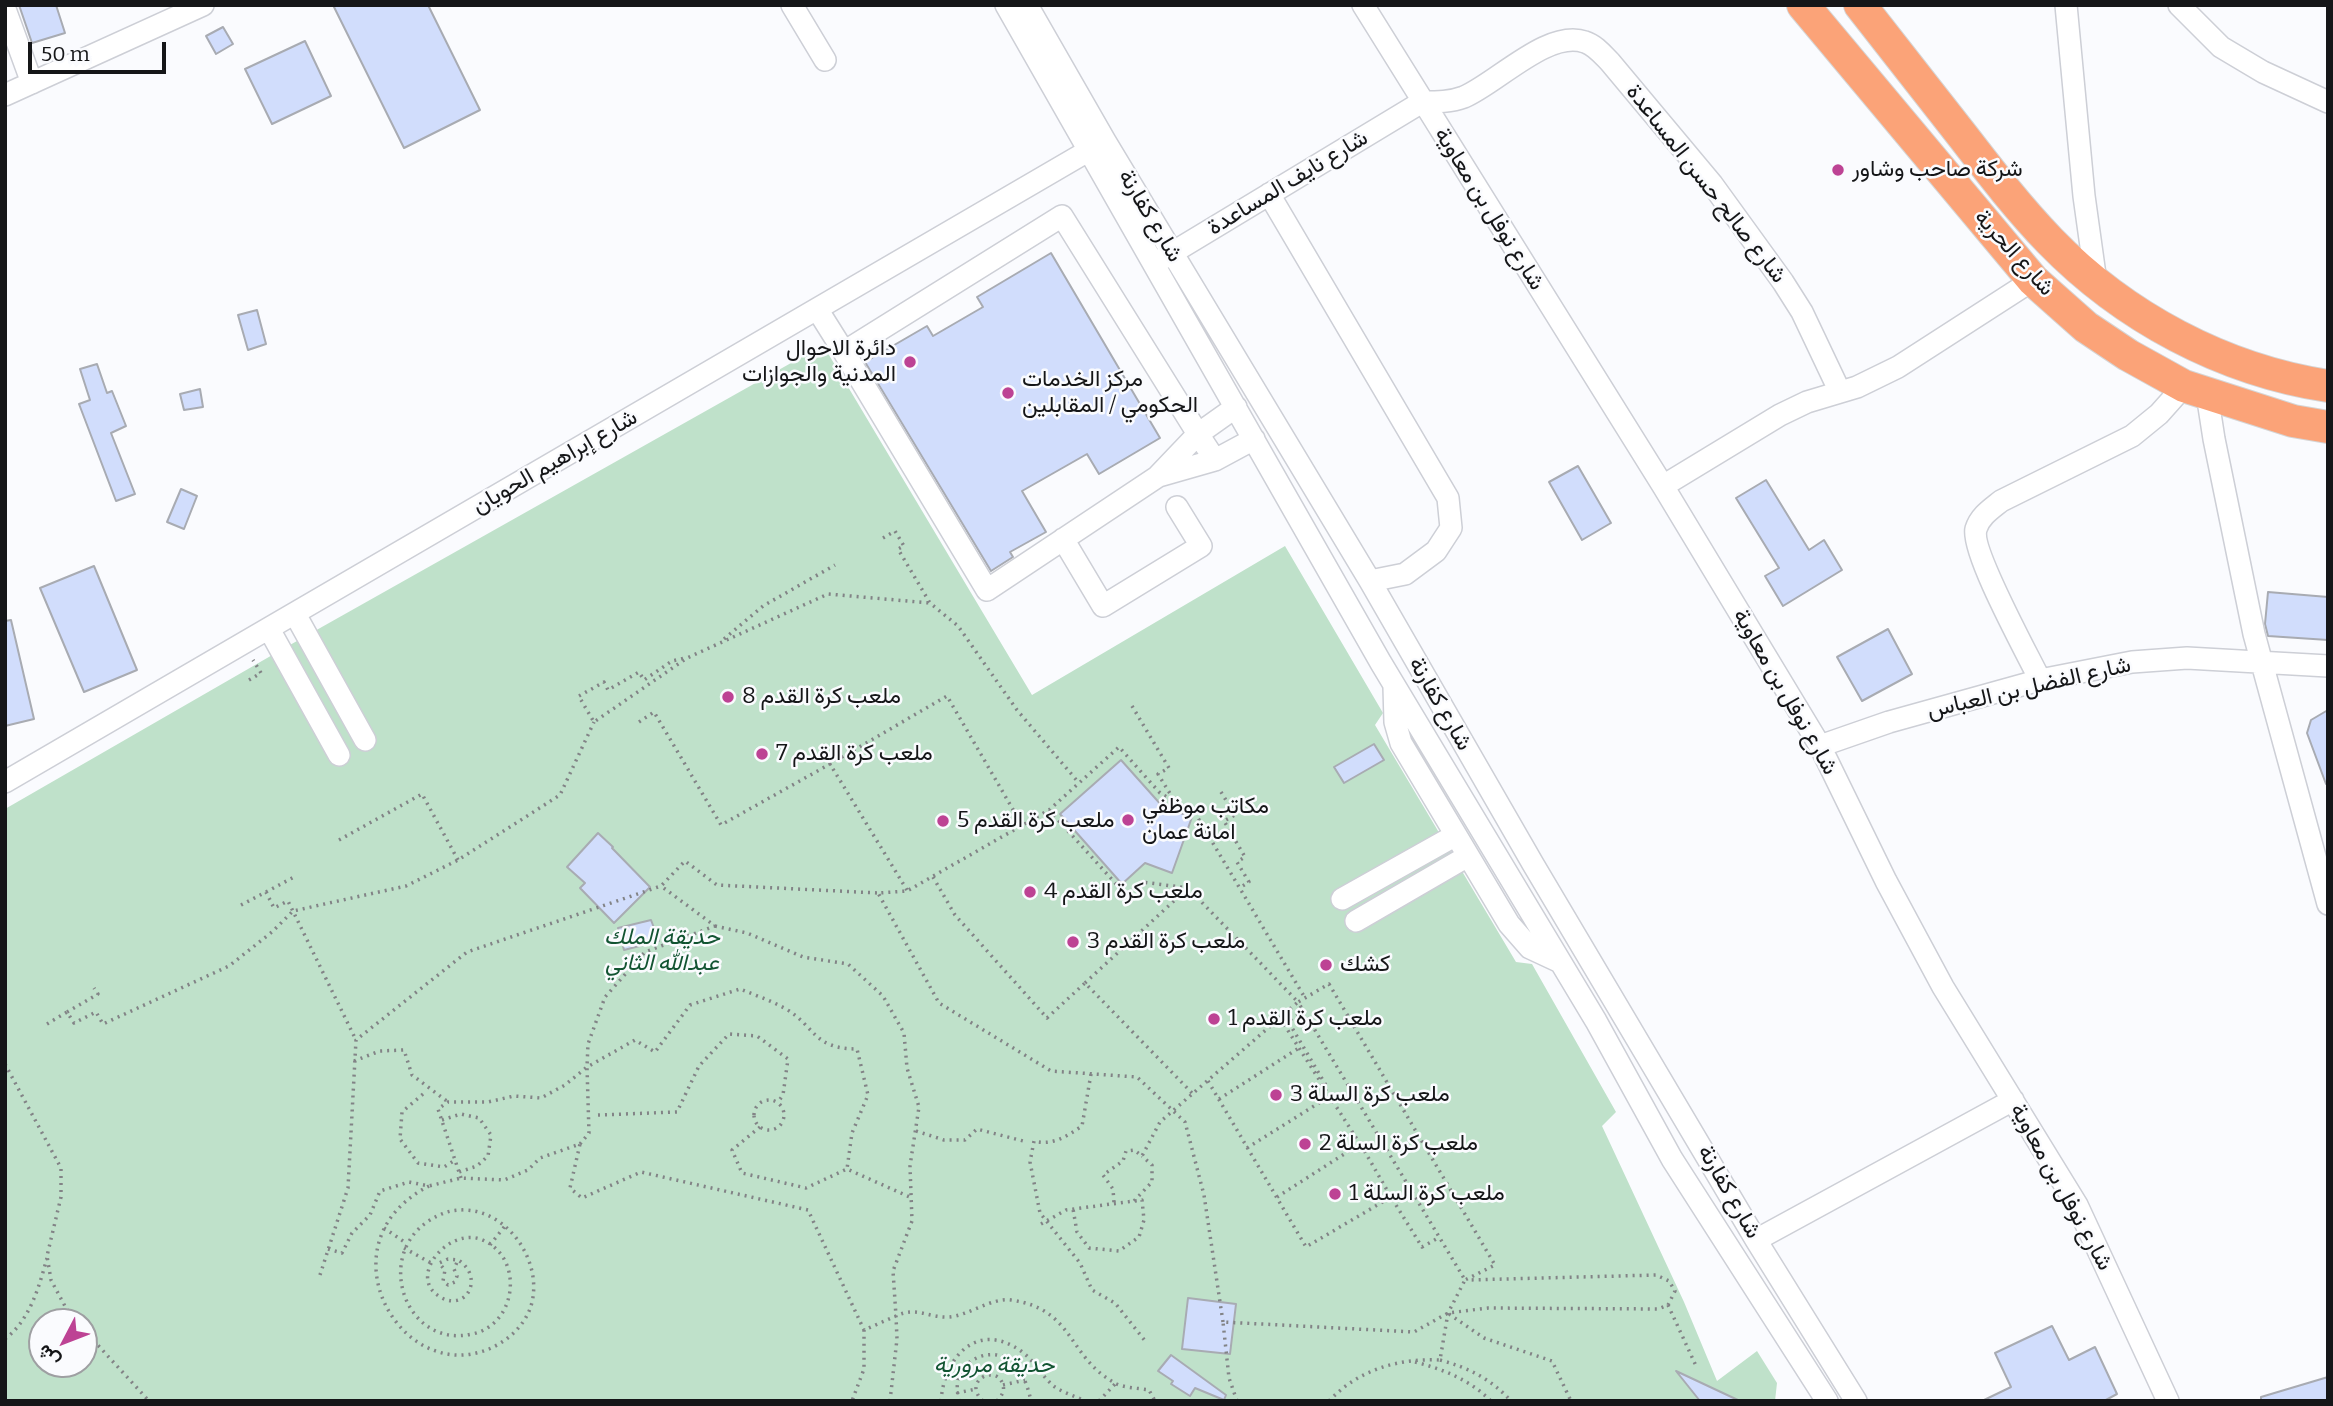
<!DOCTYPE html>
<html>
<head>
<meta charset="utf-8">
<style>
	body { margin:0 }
	#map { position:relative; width:2333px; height:1406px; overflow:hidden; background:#fafbfe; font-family:Bitter,Vazirmatn,serif }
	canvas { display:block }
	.frame { position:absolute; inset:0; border:7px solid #151618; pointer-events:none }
	.north { position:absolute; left:28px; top:1308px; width:70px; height:70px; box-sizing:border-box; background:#fafbfe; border:2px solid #9e9fa2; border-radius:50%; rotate:228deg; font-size:19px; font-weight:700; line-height:28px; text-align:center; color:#151618 }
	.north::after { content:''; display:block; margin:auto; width:24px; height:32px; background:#bd4394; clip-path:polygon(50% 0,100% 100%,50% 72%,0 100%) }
	.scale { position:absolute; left:28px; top:42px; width:138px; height:32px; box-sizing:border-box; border:4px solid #151618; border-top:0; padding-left:9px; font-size:21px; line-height:24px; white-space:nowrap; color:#151618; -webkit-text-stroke:5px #fafbfe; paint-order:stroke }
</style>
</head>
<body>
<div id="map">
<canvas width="2333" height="1406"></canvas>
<div class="frame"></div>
<div class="north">ش</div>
<div class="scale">50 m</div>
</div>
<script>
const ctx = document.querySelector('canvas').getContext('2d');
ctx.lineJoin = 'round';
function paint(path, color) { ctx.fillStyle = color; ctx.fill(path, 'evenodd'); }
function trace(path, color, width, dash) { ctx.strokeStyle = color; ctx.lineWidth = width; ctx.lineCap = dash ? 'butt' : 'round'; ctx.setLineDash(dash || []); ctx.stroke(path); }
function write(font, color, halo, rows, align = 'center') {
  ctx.font = font + ' Bitter,Vazirmatn,serif'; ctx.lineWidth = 5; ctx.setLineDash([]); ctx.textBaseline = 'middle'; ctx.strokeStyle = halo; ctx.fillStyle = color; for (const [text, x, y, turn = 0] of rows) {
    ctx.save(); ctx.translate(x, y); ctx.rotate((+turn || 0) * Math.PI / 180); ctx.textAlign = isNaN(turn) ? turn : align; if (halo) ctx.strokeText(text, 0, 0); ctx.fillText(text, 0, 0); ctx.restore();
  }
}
const green = new Path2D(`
	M 823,345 L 1032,695 L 1285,546 L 1383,713 L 1375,725 L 1516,962 L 1532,964 L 1616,1112 L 1602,1126 L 1684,1302 L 1717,1381 L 1757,1351 L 1777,1383 L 1775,1401 L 5,1401 L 5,809 L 281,650 ZM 42,1322 L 84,1322 L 84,1364 L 42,1364 Z`);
const building = new Path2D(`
	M 19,5 L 56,5 L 65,33 L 32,43 Z
	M 333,5 L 428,5 L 480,110 L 404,148 Z
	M 223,27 L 233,44 L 216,54 L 206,36 Z
	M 305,41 L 331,96 L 272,124 L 245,69 Z
	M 1051,253 L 1160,438 L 1099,474 L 1087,454 L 1022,491 L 1046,532 L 1010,552 L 1013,557 L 991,571 L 865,362 L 927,326 L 933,336 L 983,307 L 977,297 Z
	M 257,310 L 266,344 L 248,350 L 238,315 Z
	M 97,364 L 107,393 L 112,391 L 126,426 L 111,433 L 135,494 L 116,501 L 79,404 L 90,400 L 80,369 Z
	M 200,389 L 203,407 L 184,410 L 180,394 Z
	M 1578,466 L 1611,523 L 1582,540 L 1549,482 Z
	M 1766,480 L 1809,550 L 1824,540 L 1842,570 L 1783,606 L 1765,576 L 1779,568 L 1736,498 Z
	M 181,489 L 197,496 L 184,529 L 167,522 Z
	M 94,566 L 137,670 L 84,692 L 40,588 Z
	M 2268,592 L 2328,597 L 2328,640 L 2268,636 L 2265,624 Z
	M 11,620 L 34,719 L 5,726 L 5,621 Z
	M 1888,629 L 1912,674 L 1862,701 L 1837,657 Z
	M 2328,710 L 2328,784 L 2326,784 L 2307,733 L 2311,720 Z
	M 1374,744 L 1384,760 L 1344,783 L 1334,767 Z
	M 1121,760 L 1163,807 L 1192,817 L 1172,873 L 1145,863 L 1122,884 L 1060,814 Z
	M 598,833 L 613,847 L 612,848 L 650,887 L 614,923 L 580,888 L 585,883 L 567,867 Z
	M 651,920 L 659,941 L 624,950 L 618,928 Z
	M 1188,1298 L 1236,1304 L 1230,1354 L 1182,1349 Z
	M 2052,1326 L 2069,1360 L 2095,1347 L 2117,1394 L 2104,1401 L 1982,1401 L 2011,1387 L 1995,1353 Z
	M 1171,1355 L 1226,1395 L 1224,1400 L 1195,1388 L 1190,1396 L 1171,1384 L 1173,1381 L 1158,1371 Z
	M 1676,1371 L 1740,1401 L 1700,1401 Z
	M 2328,1377 L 2328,1401 L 2261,1401 L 2261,1397 Z`);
const path = new Path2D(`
	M 883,538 L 895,531 L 904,546 L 898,549 L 930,603 L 958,626 L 1017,710 L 1079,783
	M 724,639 L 763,606 L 835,565
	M 249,680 L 261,673 L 253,660
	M 579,696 L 604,682 L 608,690 L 639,672 L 644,680 L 672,661 L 685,658
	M 581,700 L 594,722 L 687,658 L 828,594 L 930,603
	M 1132,706 L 1169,768 L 1158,774 L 1174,800
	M 639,722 L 654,712 L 721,825 L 830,764
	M 1221,792 L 1235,815 L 1224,821 L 1245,857 L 1237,862 L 1249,882 L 1239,888
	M 1049,810 L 1127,896 L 1142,882 L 1188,888 L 1298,1002 L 1160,1122 L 1142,1156 L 1134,1150 L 1126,1151 L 1123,1161 L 1103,1175 L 1113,1189 L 1114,1203
	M 339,840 L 422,794 L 458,860
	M 933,877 L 955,915 L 1047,1018 L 1085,983 L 1193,1094
	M 907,890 L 830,764 L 947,696 L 1022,825
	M 266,892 L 294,877
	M 241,905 L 266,892 L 274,908 L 288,901 L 356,1040
	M 715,926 L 747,933 L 803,957 L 848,964 L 883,996 L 904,1033 L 907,1068 L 919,1107 L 910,1166 L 912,1221 L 893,1271 L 896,1316 L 864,1330 L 864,1369 L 852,1401
	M 1085,983 L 1188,888
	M 1304,1011 L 1288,1021 L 1327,1087
	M 67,1012 L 98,994 L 94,988
	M 47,1024 L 67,1012 L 74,1023 L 96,1012 L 103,1024 L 229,966 L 272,932 L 293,911 L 406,886 L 458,860 L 560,795 L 594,722
	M 354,1061 L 380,1051 L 404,1050 L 412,1075 L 448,1102
	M 5,1064 L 61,1168 L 61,1197 L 47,1256 L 51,1280 L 66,1308 L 78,1322
	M 1091,1074 L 1082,1126 C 1067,1136 1053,1146 1034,1141 L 1030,1162 L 1040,1213 L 1080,1263 L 1092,1290 L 1115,1303 L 1146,1342
	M 1208,1081 L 1306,1247 L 1391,1197 L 1422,1247 L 1440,1237
	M 423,1094 L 402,1112 L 400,1139 L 418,1163 L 444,1167 L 455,1160
	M 1219,1099 L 1299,1048
	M754 1115a15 15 0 1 1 30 0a15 15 0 1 1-30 0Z
	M 598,1115 L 677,1112 L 699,1066 L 729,1034 L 757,1036 L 788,1059 L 783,1095 L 778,1102
	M 442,1120 L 461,1114 L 479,1118 L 491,1135 L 488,1156 L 477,1166 L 459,1172
	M 760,1127 L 732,1150 L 742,1173 L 806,1188 L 847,1169 L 912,1198
	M 916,1131 L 944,1140 L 965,1140 L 977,1129 L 1027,1142
	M 580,1144 L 589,1133 L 587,1067 L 635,1040 L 655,1052 L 690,1005 L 740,989 C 755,995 772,1001 786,1009 C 815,1026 813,1049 857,1049 L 868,1095 L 852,1133 L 847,1169
	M 1361,1145 L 1391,1197
	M 1247,1148 L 1330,1096
	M 461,1178 L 438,1109 L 448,1102 L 488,1102 L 514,1096 L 541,1098 L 565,1085 L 587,1067 L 588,1044 L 605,997 L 645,952 L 715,926 L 661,886
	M 429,1186 C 411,1195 393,1210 384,1229 C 358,1282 398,1351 455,1355 C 490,1357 528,1332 533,1297 C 539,1257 507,1212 466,1210 C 451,1209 439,1214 427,1222 C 374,1259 407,1349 472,1334 C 518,1325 525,1255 480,1239 C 447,1228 405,1279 442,1298 C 468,1311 484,1276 458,1260 L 454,1269 L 457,1276 L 455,1282 L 448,1285 L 443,1281 L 445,1270 L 439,1263 L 448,1259 L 458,1260
	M 1277,1197 L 1360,1144 L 1280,1018
	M 1134,1201 L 1152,1182 L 1152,1165 L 1142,1156
	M 1041,1224 L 1066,1210 L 1142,1200 L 1144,1220 L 1139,1237 L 1119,1251 L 1089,1248 L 1077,1232 L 1073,1209
	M 384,1228 L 406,1243
	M 490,1245 L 505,1226
	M 404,1248 L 431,1263
	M 328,1249 L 342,1253 L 352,1233 L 370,1215 L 380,1191 L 409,1182 L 429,1186 L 461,1178 L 504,1180 L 528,1170 L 540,1158 L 580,1144 L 570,1188 L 582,1198 L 641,1172 L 808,1210 L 864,1330
	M 320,1275 L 348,1188 L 356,1040 L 467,952 L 661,886 L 685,861 L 717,885 L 878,893
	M 1668,1305 L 1697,1368
	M 1449,1314 L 1484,1338 L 1552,1361 L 1571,1401
	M 1223,1322 L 1204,1195 L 1185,1122 L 1137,1077 L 1051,1071 L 939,1003 L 878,893 L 907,891 L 1049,810 L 1119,747 L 1160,793 L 1195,813 L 1305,998
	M 84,1330 L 149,1401
	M 5,1339 C 30,1320 39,1287 47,1258
	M 1440,1360 C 1469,1368 1491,1379 1511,1401
	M 1415,1362 C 1443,1369 1470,1380 1491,1401
	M 1003,1385 L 1025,1380
	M 957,1393 L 976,1389
	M 890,1401 L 897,1339 L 896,1316 C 917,1306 928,1318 949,1317 C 967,1316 993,1297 1011,1300 C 1074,1309 1067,1355 1113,1382 C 1122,1388 1138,1388 1149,1390 L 1155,1401
	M 941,1401 C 944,1357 977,1320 1021,1351 C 1035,1361 1042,1377 1055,1387 C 1064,1393 1075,1396 1085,1401
	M 959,1401 C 957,1392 956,1382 960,1374 C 969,1355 996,1348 1012,1362 C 1023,1372 1028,1387 1031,1401
	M 983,1401 C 961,1381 997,1363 1003,1385 C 1005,1392 1001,1396 997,1401
	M 1099,1401 L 1115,1384
	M 1237,1401 L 1229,1378 L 1223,1322 L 1414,1332 L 1448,1313 L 1488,1308 L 1658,1309 L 1668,1305 L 1675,1291 L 1669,1281 L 1656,1275 L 1468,1280
	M 1329,1401 C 1358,1370 1398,1358 1440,1360 L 1448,1313 L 1465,1280 L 1298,1002 L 1329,984 L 1495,1265 L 1465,1280`);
const minor = new Path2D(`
	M 792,5 L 825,60
	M 1006,5 L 1381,663 L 1596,1021 L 1672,1159 L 1827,1401
	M 1027,5 L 1105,141 L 1370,581 L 1533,864 L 1756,1240 L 1856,1401
	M 1363,5 L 1663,486 L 1820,746 L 1886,881 L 1943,987 L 2077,1205 L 2168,1401
	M 2066,5 L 2084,196 L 2096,282
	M 2179,5 L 2221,47 L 2263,72 L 2328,102
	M 5,9 L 32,83
	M 5,95 L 203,5
	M 1269,194 L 1448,498 L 1451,528 L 1436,551 L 1405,574 L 1370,581
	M 1162,259 L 1422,102 C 1437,102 1451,102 1464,97 C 1497,83 1548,29 1585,42 C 1595,45 1603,55 1610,62 L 1712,184 L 1783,282 L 1802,312 L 1840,392
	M 817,309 L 844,352
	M 2207,394 L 2214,439 L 2254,634 L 2328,904
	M 1215,460 L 1198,434 L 1062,216 L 844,352 L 987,590 L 1157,477 L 1198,434 L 1236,407
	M 1159,476 L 1215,460 L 1254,439
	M 1663,486 L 1780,415 L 1807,402 L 1857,387 L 1898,367 L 2033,280
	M 1063,539 L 1103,606 L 1201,546 L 1177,507
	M 295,614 L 365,740
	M 269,629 L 339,755
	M 2040,680 C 2028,655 1970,550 1976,529 C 1980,516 1991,509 2001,501 L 2132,436 L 2159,414 L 2184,386
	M 1394,687 L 1395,722 L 1401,743 L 1509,924 L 1530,948 L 1560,962
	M 1820,746 L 1889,722 L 2040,680 L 2132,662 L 2187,658 L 2328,666
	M 5,782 L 1100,144
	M 1342,899 L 1456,835
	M 1356,921 L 1468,856
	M 1756,1240 L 2013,1100`);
const highway = new Path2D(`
	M 1803,5 L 2033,280 L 2086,327 L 2128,355 L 2184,386 L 2293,421 L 2328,427
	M 1860,5 C 1895,50 1930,94 1965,139 C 1992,174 2019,209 2050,241 C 2124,317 2223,370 2328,386`);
const markers = [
	[1838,170,7,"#bd4394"],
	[910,362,7,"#bd4394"],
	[1008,393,7,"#bd4394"],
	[728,697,7,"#bd4394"],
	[762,754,7,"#bd4394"],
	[1128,820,7,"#bd4394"],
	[943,821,7,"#bd4394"],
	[1030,892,7,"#bd4394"],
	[1073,942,7,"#bd4394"],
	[1326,965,7,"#bd4394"],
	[1214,1019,7,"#bd4394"],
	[1276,1095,7,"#bd4394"],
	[1305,1144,7,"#bd4394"],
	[1335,1194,7,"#bd4394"]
];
const poiNames = [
	["شركة صاحب وشاور",1852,170],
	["دائرة الاحوال",896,349,"right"],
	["المدنية والجوازات",896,375,"right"],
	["مركز الخدمات",1022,380],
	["الحكومي / المقابلين",1022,406],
	["ملعب كرة القدم 8",742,697],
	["ملعب كرة القدم 7",776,754],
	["مكاتب موظفي",1142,807],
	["امانة عمان",1142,833],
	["ملعب كرة القدم 5",957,821],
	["ملعب كرة القدم 4",1044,892],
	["ملعب كرة القدم 3",1087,942],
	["كشك",1340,965],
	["ملعب كرة القدم 1",1228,1019],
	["ملعب كرة السلة 3",1290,1095],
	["ملعب كرة السلة 2",1319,1144],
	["ملعب كرة السلة 1",1349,1194]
];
const streetNames = [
	["شارع نايف المساعدة",1288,183,-31],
	["شارع صالح حسن المساعدة",1706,184,52],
	["شارع نوفل بن معاوية",1489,209,58],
	["شارع كفارنة",1150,216,59],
	["شارع الحرية",2014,253,48],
	["شارع إبراهيم الحويان",555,462,-30],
	["شارع الفضل بن العباس",2029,688,-13],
	["شارع نوفل بن معاوية",1785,692,60],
	["شارع كفارنة",1440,704,60],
	["شارع نوفل بن معاوية",2061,1187,61],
	["شارع كفارنة",1729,1192,60]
];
const parkNames = [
	["حديقة الملك",662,938],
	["عبدالله الثاني",662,964],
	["حديقة مرورية",994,1366]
];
paint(green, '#bfe1ca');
paint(building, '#d1ddfc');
trace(building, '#a8abb2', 2);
trace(minor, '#cdcfd6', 24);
trace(highway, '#d5d5d5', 34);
trace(path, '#828386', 3.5, [2, 5]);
trace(minor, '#fff', 21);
trace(highway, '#fba378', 32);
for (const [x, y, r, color] of markers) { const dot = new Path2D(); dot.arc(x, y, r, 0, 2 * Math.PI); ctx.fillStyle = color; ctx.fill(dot); trace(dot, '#fafbfe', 2.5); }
write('23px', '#151618', '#fafbfe', poiNames, 'left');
write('23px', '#151618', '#fafbfe', streetNames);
write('italic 23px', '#125432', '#fafbfe', parkNames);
</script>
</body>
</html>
